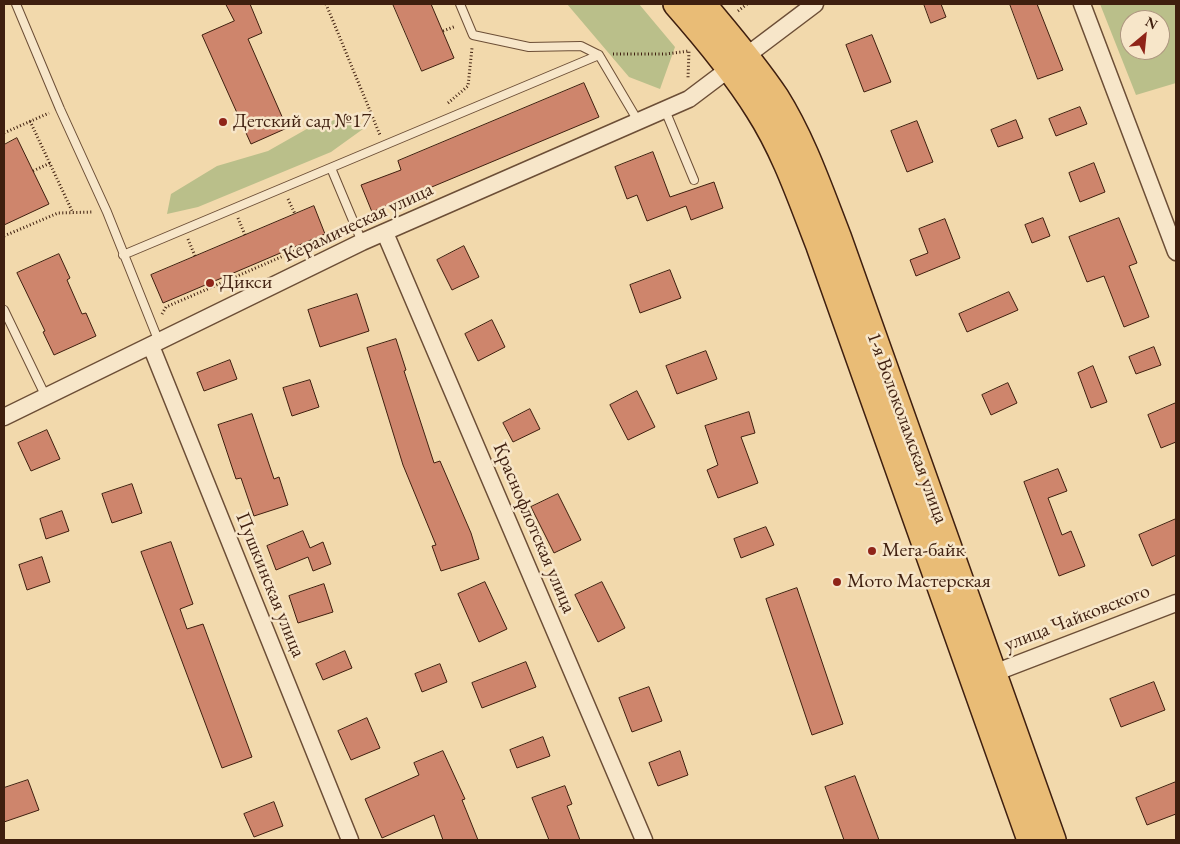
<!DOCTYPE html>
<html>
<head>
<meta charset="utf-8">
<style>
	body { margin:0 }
	#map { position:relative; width:1180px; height:844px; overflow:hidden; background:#f2d9ac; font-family:"EB Garamond",serif }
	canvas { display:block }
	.frame { position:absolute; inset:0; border:5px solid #3f1f0f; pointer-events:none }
	.north { position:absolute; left:1120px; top:10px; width:50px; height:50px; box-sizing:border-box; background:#f7e6c9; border:1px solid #ad967f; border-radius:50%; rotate:28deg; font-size:14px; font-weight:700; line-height:20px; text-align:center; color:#3f1f0f }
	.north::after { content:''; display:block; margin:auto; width:18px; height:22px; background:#8f2418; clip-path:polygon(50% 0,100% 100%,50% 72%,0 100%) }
</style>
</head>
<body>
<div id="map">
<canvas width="1180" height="844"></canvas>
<div class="frame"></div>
<div class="north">N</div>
</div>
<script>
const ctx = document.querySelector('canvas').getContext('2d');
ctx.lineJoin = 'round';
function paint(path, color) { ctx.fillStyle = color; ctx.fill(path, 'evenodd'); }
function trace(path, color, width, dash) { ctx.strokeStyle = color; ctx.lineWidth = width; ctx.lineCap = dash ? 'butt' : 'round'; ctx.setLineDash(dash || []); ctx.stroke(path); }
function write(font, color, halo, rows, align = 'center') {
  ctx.font = font + ' "EB Garamond",serif'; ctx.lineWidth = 5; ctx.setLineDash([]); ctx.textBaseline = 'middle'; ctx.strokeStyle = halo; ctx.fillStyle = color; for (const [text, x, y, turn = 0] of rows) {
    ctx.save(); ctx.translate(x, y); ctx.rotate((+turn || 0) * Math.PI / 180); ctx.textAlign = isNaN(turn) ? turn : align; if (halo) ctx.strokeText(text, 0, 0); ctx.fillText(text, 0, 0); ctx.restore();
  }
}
const green = new Path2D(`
	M 567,4 L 639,4 L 675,47 L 660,89 L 629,77 Z
	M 1100,4 L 1176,4 L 1176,83 L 1136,95 ZM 1130,20 L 1160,20 L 1160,50 L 1130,50 Z
	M 357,114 L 363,129 L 331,152 L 198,207 L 167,214 L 171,194 L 217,166 L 268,151 L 312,126 Z`);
const building = new Path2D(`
	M 226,4 L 250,4 L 262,33 L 248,39 L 287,128 L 251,144 L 202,35 L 234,21 Z
	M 393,4 L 431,4 L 454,58 L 422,71 Z
	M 924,4 L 941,4 L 946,17 L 931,23 Z
	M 1010,4 L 1037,4 L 1063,70 L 1038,79 Z
	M 872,35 L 891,82 L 864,92 L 846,45 Z
	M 584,83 L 599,117 L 372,212 L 361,185 L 401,170 L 398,161 Z
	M 1080,107 L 1087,124 L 1056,136 L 1049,119 Z
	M 1016,120 L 1023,138 L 998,147 L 991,130 Z
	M 917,121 L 933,162 L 907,172 L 891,131 Z
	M 17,138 L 49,204 L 4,225 L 4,145 Z
	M 653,152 L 670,197 L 714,182 L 723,208 L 691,220 L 686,206 L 647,221 L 637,195 L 627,199 L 615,167 Z
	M 1094,163 L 1105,192 L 1080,202 L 1069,173 Z
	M 314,206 L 325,234 L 163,303 L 151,275 Z
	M 1043,218 L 1050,236 L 1032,243 L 1025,225 Z
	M 1119,218 L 1137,263 L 1129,266 L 1149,317 L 1124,327 L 1104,276 L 1087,282 L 1069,237 Z
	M 945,219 L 960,258 L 916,276 L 910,260 L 928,253 L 919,229 Z
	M 464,246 L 479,277 L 452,290 L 437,260 Z
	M 59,254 L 70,278 L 67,280 L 82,314 L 86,313 L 96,336 L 54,355 L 43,332 L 45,331 L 17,273 Z
	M 670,270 L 681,298 L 640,313 L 630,285 Z
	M 1009,292 L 1018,310 L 967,332 L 959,314 Z
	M 357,294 L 369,331 L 320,347 L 308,310 Z
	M 492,320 L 505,347 L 478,361 L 465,334 Z
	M 396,339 L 406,370 L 404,371 L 434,463 L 440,461 L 471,533 L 479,559 L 441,571 L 432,546 L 436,545 L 403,465 L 367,348 Z
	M 1154,347 L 1161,365 L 1136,374 L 1129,357 Z
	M 706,351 L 717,379 L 677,394 L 666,366 Z
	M 230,360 L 237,379 L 204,391 L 197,373 Z
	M 1093,366 L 1107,402 L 1091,408 L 1078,373 Z
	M 310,380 L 319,407 L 292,416 L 283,388 Z
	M 1008,383 L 1017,403 L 991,415 L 982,395 Z
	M 637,391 L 655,427 L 628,440 L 610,405 Z
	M 1176,403 L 1176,442 L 1161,448 L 1148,415 Z
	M 530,409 L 540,429 L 513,442 L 503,423 Z
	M 749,412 L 755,433 L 741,437 L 758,483 L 718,498 L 707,470 L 718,465 L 705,426 Z
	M 252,414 L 274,479 L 279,477 L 288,505 L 254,516 L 241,478 L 236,479 L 218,425 Z
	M 47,430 L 60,459 L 31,471 L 18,443 Z
	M 1058,469 L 1067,491 L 1048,498 L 1062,535 L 1071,531 L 1085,566 L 1059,576 L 1024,482 Z
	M 132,484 L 142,513 L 112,523 L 102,494 Z
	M 558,494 L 581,540 L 554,553 L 531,507 Z
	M 62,511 L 69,531 L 46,539 L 40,519 Z
	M 1176,519 L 1176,555 L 1152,566 L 1139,535 Z
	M 766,527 L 774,545 L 741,558 L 734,539 Z
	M 303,531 L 310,548 L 323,542 L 331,564 L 313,571 L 308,557 L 276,570 L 267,546 Z
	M 171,542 L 193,604 L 180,609 L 187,629 L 203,624 L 252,757 L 222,768 L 141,552 Z
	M 42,557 L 50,582 L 27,590 L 19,565 Z
	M 485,582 L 507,629 L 479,642 L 458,594 Z
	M 602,582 L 625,628 L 598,642 L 575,595 Z
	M 324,584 L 333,612 L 298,623 L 289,596 Z
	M 797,588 L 843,724 L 812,735 L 766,599 Z
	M 345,651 L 352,668 L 323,680 L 316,664 Z
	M 526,662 L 536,687 L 482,708 L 472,683 Z
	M 440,664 L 447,682 L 422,692 L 415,674 Z
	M 1154,682 L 1165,710 L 1121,727 L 1110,699 Z
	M 649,687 L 662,721 L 632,732 L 619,698 Z
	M 367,718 L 380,748 L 351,760 L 338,731 Z
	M 543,737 L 550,756 L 517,768 L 510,750 Z
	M 443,751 L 465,799 L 462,800 L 478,840 L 443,840 L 434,815 L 382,838 L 365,799 L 419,775 L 414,763 Z
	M 680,751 L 688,775 L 658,786 L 649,763 Z
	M 855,776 L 879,840 L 844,840 L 825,787 Z
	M 28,780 L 39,810 L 4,822 L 4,788 Z
	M 1176,782 L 1176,814 L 1147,825 L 1136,798 Z
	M 565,786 L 572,804 L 567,806 L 580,840 L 549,840 L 532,798 Z
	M 274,802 L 283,826 L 254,837 L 244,814 Z`);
const path = new Path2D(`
	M 326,4 L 380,135
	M 738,11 L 747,4
	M 443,31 L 456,26
	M 613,54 L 666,54 L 689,51 L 688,78
	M 448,103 L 468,86 L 472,48
	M 30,121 L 73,213
	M 4,133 L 49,113
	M 33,171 L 50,163
	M 288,199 L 295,214
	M 238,218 L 245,235
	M 4,236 L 58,213 L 93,212
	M 188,239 L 195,256
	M 162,314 L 166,307 L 334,234`);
const lane = new Path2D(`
	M 16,4 L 60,109 L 107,212 L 159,342
	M 460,4 L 473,35 L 529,47 L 581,46 L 599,55 L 638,121
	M 665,110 L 694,180
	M 331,168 L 362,242
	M 123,255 L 599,55
	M 4,310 L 46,397`);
const street = new Path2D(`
	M 1082,4 L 1176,252
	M 385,233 L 644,840
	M 151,346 L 350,840
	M 4,417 L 362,242 L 689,99 L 815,4
	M 994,673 L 1176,603`);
const primary = new Path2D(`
	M 676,4 C 705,37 735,73 758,110 C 785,152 801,200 819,246 L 1030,840
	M 703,4 C 728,34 754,64 776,97 C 803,140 820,190 838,236 L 1053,840`);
const markers = [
	[223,122,5,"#8f2418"],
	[210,283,5,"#8f2418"],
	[872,551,5,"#8f2418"],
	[837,582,5,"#8f2418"]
];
const poiNames = [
	["Детский сад №17",233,122],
	["Дикси",220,283],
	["Мега-байк",882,551],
	["Мото Мастерская",847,582]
];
const streetNames = [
	["Керамическая улица",358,223,-25],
	["1-я Волоколамская улица",907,428,70],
	["Краснофлотская улица",534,528,67],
	["Пушкинская улица",270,585,68],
	["улица Чайковского",1077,618,-21]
];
paint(green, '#babf8a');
paint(building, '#ce856c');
trace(building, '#3f1f0f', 1);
trace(lane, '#6c4e36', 10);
trace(street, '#6c4e36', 19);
trace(primary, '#3f1f0f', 28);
trace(path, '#3f1f0f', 3, [1, 2.5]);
trace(lane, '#f7e6c9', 8);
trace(street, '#f7e6c9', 16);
trace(primary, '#e9bc76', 25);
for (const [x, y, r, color] of markers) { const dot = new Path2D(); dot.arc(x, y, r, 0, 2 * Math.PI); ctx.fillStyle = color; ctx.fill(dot); trace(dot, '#f7e6c9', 2); }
write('20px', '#3f1f0f', '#f7e6c9', poiNames, 'left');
write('20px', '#3f1f0f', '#f7e6c9', streetNames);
</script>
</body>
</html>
